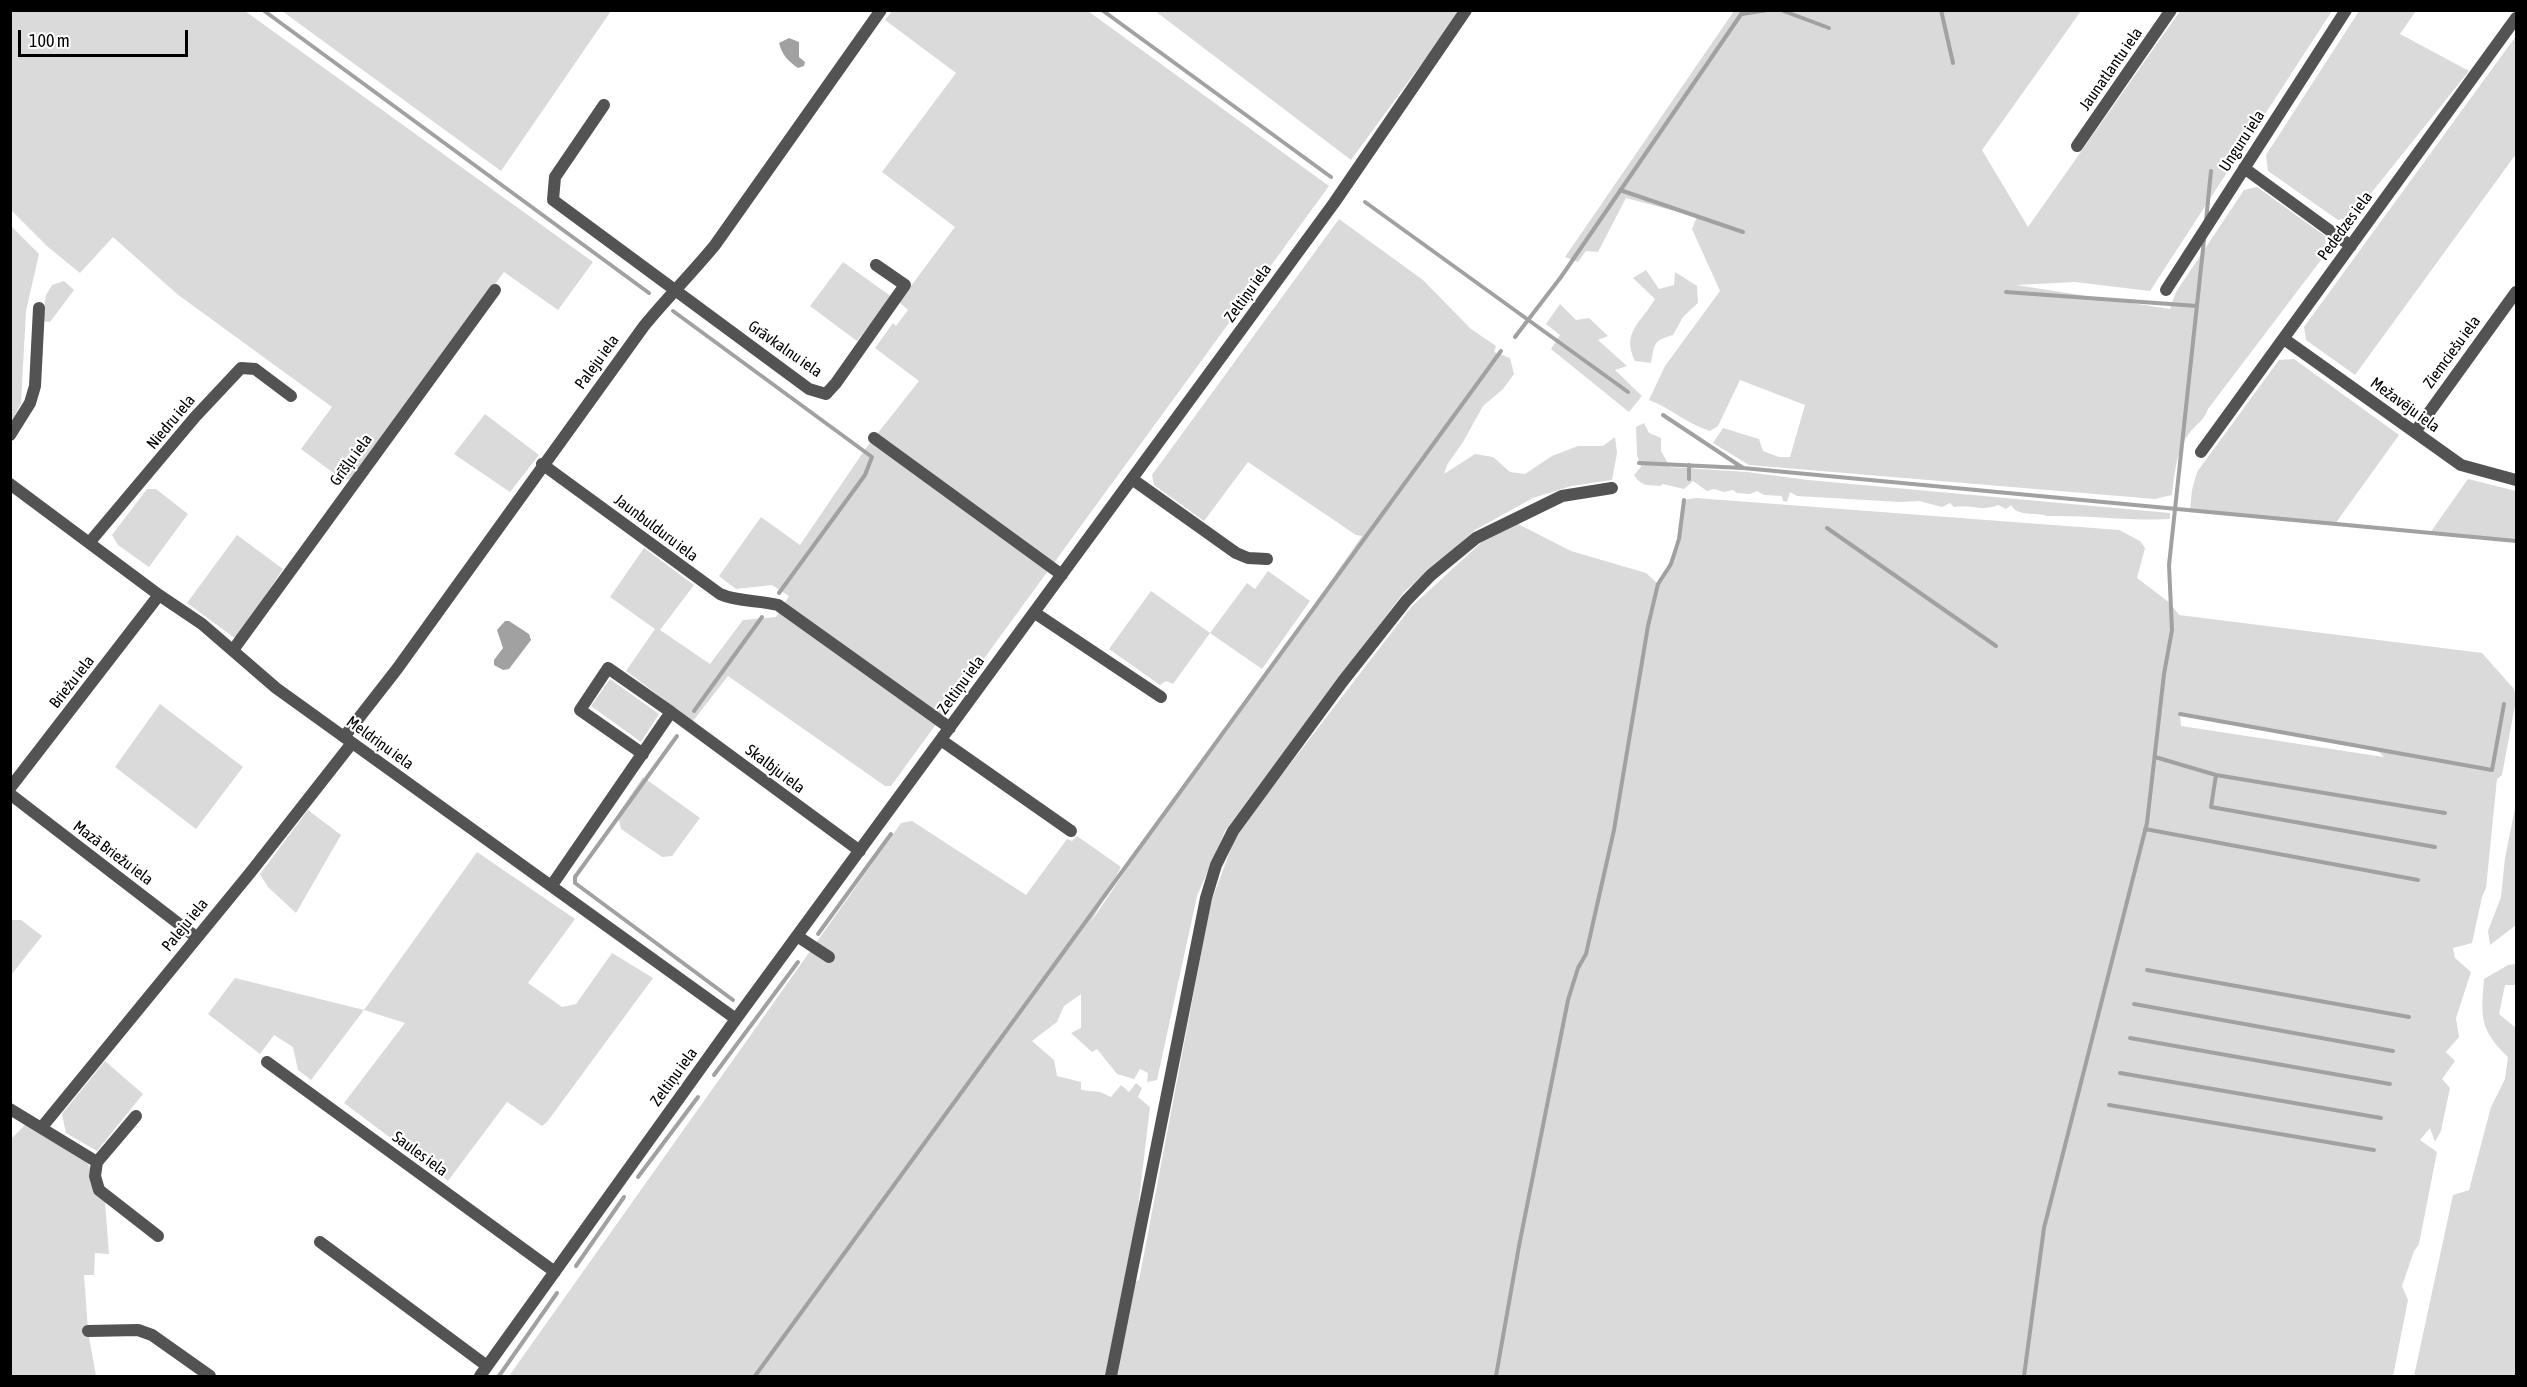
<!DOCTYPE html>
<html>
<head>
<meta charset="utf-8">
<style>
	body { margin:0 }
	#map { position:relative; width:2527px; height:1387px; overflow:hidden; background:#fff; font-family:"Asap Condensed",sans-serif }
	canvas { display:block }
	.frame { position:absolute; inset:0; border:12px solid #000; pointer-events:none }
	.scale { position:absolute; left:18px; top:30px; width:170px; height:27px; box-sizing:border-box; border:3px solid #000; border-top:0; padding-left:8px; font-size:18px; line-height:21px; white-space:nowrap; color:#000; -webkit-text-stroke:4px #fff; paint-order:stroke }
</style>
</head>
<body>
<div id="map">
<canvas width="2527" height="1387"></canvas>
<div class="frame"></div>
<div class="scale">100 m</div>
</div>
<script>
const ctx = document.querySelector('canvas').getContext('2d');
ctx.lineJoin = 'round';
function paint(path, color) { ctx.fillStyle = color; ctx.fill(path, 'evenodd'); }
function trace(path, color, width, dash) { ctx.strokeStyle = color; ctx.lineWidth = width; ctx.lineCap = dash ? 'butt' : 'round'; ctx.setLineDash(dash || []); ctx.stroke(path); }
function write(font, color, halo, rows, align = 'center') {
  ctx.font = font + ' "Asap Condensed",sans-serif'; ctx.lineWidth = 4.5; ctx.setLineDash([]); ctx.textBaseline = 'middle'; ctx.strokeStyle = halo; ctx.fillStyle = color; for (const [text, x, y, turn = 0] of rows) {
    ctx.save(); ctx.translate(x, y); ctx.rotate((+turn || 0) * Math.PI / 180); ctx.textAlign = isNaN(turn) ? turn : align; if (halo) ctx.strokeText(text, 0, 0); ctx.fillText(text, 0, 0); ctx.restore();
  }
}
const green = new Path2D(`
	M 10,11 L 245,11 L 593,262 L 558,310 L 504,272 L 352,479 L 343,480 L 301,449 L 332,407 L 177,294 L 113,237 L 80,273 L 48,247 L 11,210 Z
	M 282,11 L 611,11 L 501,171 Z
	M 892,11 L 1088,11 L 1329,186 L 891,786 L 885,786 L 728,676 L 693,721 L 626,671 L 655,629 L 610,597 L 644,548 L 694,585 L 660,630 L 710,664 L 743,620 L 776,617 L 789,596 L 772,585 L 736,589 L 719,576 L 761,517 L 800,545 L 866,448 L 919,381 L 875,348 L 893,323 L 896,326 L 908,310 L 899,302 L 955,227 L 882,172 L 956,73 L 885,20 Z
	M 1155,11 L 1460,11 L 1351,160 Z
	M 1734,11 L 2081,11 L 1982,150 L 2028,227 L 2180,11 L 2332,11 L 2150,291 L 2075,282 L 2016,285 L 2170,309 L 2176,292 L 2244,190 L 2257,187 L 2325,236 L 2327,252 L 2208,409 C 2204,420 2198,423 2191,431 C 2176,449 2175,472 2172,495 L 2155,499 L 1749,465 L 1713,443 L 1723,428 L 1759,439 L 1763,451 L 1779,457 L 1790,457 L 1805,405 L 1740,380 L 1718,426 L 1710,431 C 1687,424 1671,408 1649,400 L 1665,366 L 1720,291 L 1692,229 L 1697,217 L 1626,198 L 1598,252 L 1586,251 L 1578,262 L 1565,257 Z
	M 2359,11 L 2416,11 L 2400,34 L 2469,71 L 2352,217 L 2338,220 L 2268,171 L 2266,155 Z
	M 2516,36 L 2516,154 L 2355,375 L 2306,340 L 2304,327 Z
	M 1339,219 L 1423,280 L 1471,329 L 1496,346 L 1494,352 L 1510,358 L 1514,374 L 1503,389 L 1483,406 L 1463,442 L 1447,465 L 1444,474 L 1475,454 L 1493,457 L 1510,472 L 1525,474 L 1552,456 L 1578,446 L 1603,446 L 1615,437 L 1617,453 L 1612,480 L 1571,486 L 1533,498 L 1475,530 L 1404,592 L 1225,831 L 1197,896 L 1157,1080 L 1147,1082 L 1148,1073 L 1140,1069 L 1134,1079 L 1117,1074 L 1097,1049 L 1092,1052 L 1071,1033 L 1081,1028 L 1081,994 L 1064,1006 L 1057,1022 L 1032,1041 L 1054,1060 L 1057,1076 L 1081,1082 L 1081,1090 L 1100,1092 L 1111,1097 L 1121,1085 L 1129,1092 L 1136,1083 L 1142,1088 L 1138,1097 L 1150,1107 L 1129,1284 L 1139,1280 L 1211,902 L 1237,833 L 1412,606 L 1482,542 L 1518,524 L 1571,551 L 1646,573 L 1658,584 C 1675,557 1680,531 1684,500 L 1696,498 L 2119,530 L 2140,541 L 2145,548 L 2137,578 L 2170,603 L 2179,615 L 2482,653 L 2514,689 L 2516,700 L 2502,775 L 2497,779 L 2486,888 L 2482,897 L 2472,943 L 2453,948 L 2455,958 L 2471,972 L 2456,1018 L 2459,1037 L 2446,1052 L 2455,1061 L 2442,1079 L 2450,1088 L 2441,1131 L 2435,1142 L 2430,1128 L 2420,1140 L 2437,1152 L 2419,1244 L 2414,1251 L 2402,1286 L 2408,1300 L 2393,1376 L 509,1376 L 901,823 L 912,821 L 1026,895 L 1067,839 L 1072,841 L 1077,836 L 1121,867 L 1091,922 L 1163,815 L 1227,731 L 1362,536 L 1356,535 L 1248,462 L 1204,521 L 1154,485 L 1152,475 ZM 2180,715 L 2377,750 L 2384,757 L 2181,726 Z
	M 11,226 L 39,254 L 26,311 L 21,403 L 11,423 Z
	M 843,262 L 892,297 L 857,341 L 810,306 Z
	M 1646,270 L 1659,289 L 1674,285 L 1675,272 L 1697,286 L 1698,303 L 1683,317 L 1673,335 C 1652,341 1655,344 1651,363 L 1635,361 C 1621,332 1641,323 1655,299 L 1633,278 Z
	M 64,281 L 74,290 L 50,322 L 42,321 L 46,295 L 52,285 Z
	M 1560,304 L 1576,320 L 1589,318 L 1608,336 L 1598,340 L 1627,366 L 1615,370 L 1642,396 L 1629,412 L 1551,349 L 1560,335 L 1546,324 Z
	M 2294,359 L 2399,435 L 2335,524 L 2190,510 L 2192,490 L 2197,472 L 2279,360 Z
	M 485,414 L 539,455 L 510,492 L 454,454 Z
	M 1644,423 L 1649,433 L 1661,438 L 1661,451 L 1670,467 L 1747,472 L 1808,480 L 2170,513 L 2170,519 C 2129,521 2089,515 2047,516 C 2036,512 2017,517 2011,505 L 2006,509 L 1998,505 C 1983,512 1970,504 1954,507 L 1950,503 L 1942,507 L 1919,501 L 1900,502 L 1797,496 L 1790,492 L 1787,502 L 1783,501 L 1782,496 L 1764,495 L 1757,491 L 1750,494 L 1737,493 L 1733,490 L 1724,492 L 1714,489 L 1707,491 L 1693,481 L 1684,489 L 1663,484 L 1660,486 C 1648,485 1642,487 1634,475 L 1641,467 L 1637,455 L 1636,427 Z
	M 2468,479 L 2516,491 L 2516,541 L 2430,533 Z
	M 147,489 L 156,489 L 188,514 L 149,567 L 118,545 L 112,535 Z
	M 237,535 L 283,569 L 236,639 L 187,603 Z
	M 1268,571 L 1310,601 L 1262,669 L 1210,633 L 1173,684 L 1166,681 L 1160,685 L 1109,649 L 1151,591 L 1210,633 L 1247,583 L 1255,589 Z
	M 610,679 L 659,714 L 641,742 L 591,706 Z
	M 160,704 L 243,767 L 196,829 L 115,767 Z
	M 643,777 L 700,818 L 672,856 L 662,857 L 621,829 L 618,814 Z
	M 2516,803 L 2516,925 L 2490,945 L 2488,931 L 2501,897 L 2505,858 Z
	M 308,810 L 341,835 L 296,913 L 268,887 L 260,874 Z
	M 477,852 L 575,919 L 528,983 L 562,1007 L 576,1004 L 612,953 L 653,978 L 547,1122 L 542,1126 L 507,1102 L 448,1181 L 344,1103 L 405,1023 L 364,1010 L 311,1080 L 298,1070 L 293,1047 L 274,1035 L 260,1054 L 208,1014 L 235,978 L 364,1010 Z
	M 11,920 L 21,920 L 42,936 L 11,975 Z
	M 2516,964 L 2516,985 L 2505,985 L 2499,1014 L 2516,1028 L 2516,1376 L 2414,1376 L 2453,1195 L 2469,1190 L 2491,1107 L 2505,1079 L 2508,1057 C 2479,1029 2481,1017 2484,979 L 2508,965 Z
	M 105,1061 L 143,1094 L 97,1151 L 66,1133 L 62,1114 Z
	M 26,1124 L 84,1159 L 90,1167 L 105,1202 L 109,1254 L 95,1253 L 94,1275 L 84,1275 L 88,1331 L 96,1376 L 11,1376 L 10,1140 Z`);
const water = new Path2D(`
	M 789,38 L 799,42 L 799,57 L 805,62 L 804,66 L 798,68 C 788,61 782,55 779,43 Z
	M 505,621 L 509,621 L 529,634 L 531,640 L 509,669 L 503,670 L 494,665 L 494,660 L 503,648 L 497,630 Z`);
const stream = new Path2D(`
	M 263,10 L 649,293
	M 1102,10 L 1331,177
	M 1781,10 L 1829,28
	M 1941,10 L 1953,63
	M 1742,14 L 1767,10
	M 1620,190 L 1743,232
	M 1365,202 L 1628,392
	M 2206,221 L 2211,171
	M 2006,292 L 2197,306
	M 673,311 L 872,457 L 865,475 L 779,593
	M 1515,337 L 1561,277 L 1744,10
	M 1663,415 L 1743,468 L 2516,541
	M 1639,463 L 1743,468
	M 1689,479 L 1689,465
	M 1827,528 L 1996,646
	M 694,711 L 762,617
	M 2180,714 L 2492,770 L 2504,704
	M 677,736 L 575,877 L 575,883 L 733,1000
	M 2155,757 L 2216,775 L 2445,813
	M 2216,775 L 2211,807 L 2435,847
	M 2145,829 L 2418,880
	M 818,934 L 891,834
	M 2147,970 L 2409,1017
	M 2134,1004 L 2393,1051
	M 2130,1038 L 2390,1084
	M 2120,1073 L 2381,1118
	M 714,1075 L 798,962
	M 2109,1105 L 2374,1150
	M 638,1177 L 698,1097
	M 576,1266 L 624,1197
	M 499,1376 L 557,1293
	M 755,1376 L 1501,351
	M 1496,1376 L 1519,1246 L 1568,1000 L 1578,968 L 1586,954 L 1614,830 L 1648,626 L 1658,584 L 1671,564 L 1679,539 L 1684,500
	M 2024,1376 L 2044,1228 L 2147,823 L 2164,674 L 2172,630 L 2169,565 L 2204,240`);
const street = new Path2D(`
	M 604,105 L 555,177 L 553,200 L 809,389 L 826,394 L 836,383 L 905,285 L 876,265
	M 2077,146 L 2171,10
	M 2244,168 L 2351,246
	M 2166,290 L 2346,10
	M 2284,339 L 2461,465 L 2516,480
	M 2415,432 L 2516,292
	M 10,435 L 30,403 L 35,386 L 39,308
	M 874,438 L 1062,575
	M 2201,452 L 2516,18
	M 542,464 L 720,594 C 737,602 759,600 778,605 L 950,728
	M 1132,479 L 1236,553 L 1248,558 L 1267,559
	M 10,484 L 159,595 L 202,624 L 276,688 L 736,1019
	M 89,543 L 195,417 L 241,368 L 255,369 L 291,396
	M 1035,613 L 1161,697
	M 233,650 L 495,290
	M 344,737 L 397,669 L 644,326 C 667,298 692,273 715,245 L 881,10
	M 941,740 L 1071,831
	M 643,754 L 580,710 L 608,668 L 671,712
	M 10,788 L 159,595
	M 10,794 L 196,937
	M 552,885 L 671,712 L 860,851
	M 797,936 L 829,957
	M 267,1062 L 555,1272
	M 10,1109 L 97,1162 L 95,1176 L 99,1190 L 158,1236
	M 42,1127 L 250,873 L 352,743
	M 97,1162 L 136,1116
	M 320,1242 L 487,1366
	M 88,1331 L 138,1330 L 152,1335 L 210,1376
	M 480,1376 L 736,1019 L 1334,203 L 1466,10
	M 1111,1376 L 1206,898 L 1216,865 L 1233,831 L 1343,681 L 1406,601 L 1431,575 L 1476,538 L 1562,496 L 1612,488`);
const streetNames = [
	["Jaunatlantu iela",2111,69,-55],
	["Unguru iela",2242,141,-57],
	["Pededzes iela",2345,226,-54],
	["Zeltiņu iela",1248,293,-54],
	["Grāvkalnu iela",785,349,35],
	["Ziemciešu iela",2452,352,-54],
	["Paleju iela",597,362,-54],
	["Mežavēju iela",2405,405,36],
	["Niedru iela",171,422,-50],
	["Grīšļu iela",351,460,-54],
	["Jaunbulduru iela",656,528,37],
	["Briežu iela",72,682,-52],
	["Zeltiņu iela",961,685,-54],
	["Meldriņu iela",380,743,36],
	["Skalbju iela",775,769,37],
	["Mazā Briežu iela",113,853,37],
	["Paleju iela",185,925,-51],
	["Zeltiņu iela",674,1077,-54],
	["Saules iela",420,1154,36]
];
paint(green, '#dadada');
paint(water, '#a1a1a1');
trace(stream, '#a1a1a1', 4);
trace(street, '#535353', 12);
write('16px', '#000', '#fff', streetNames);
</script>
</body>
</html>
